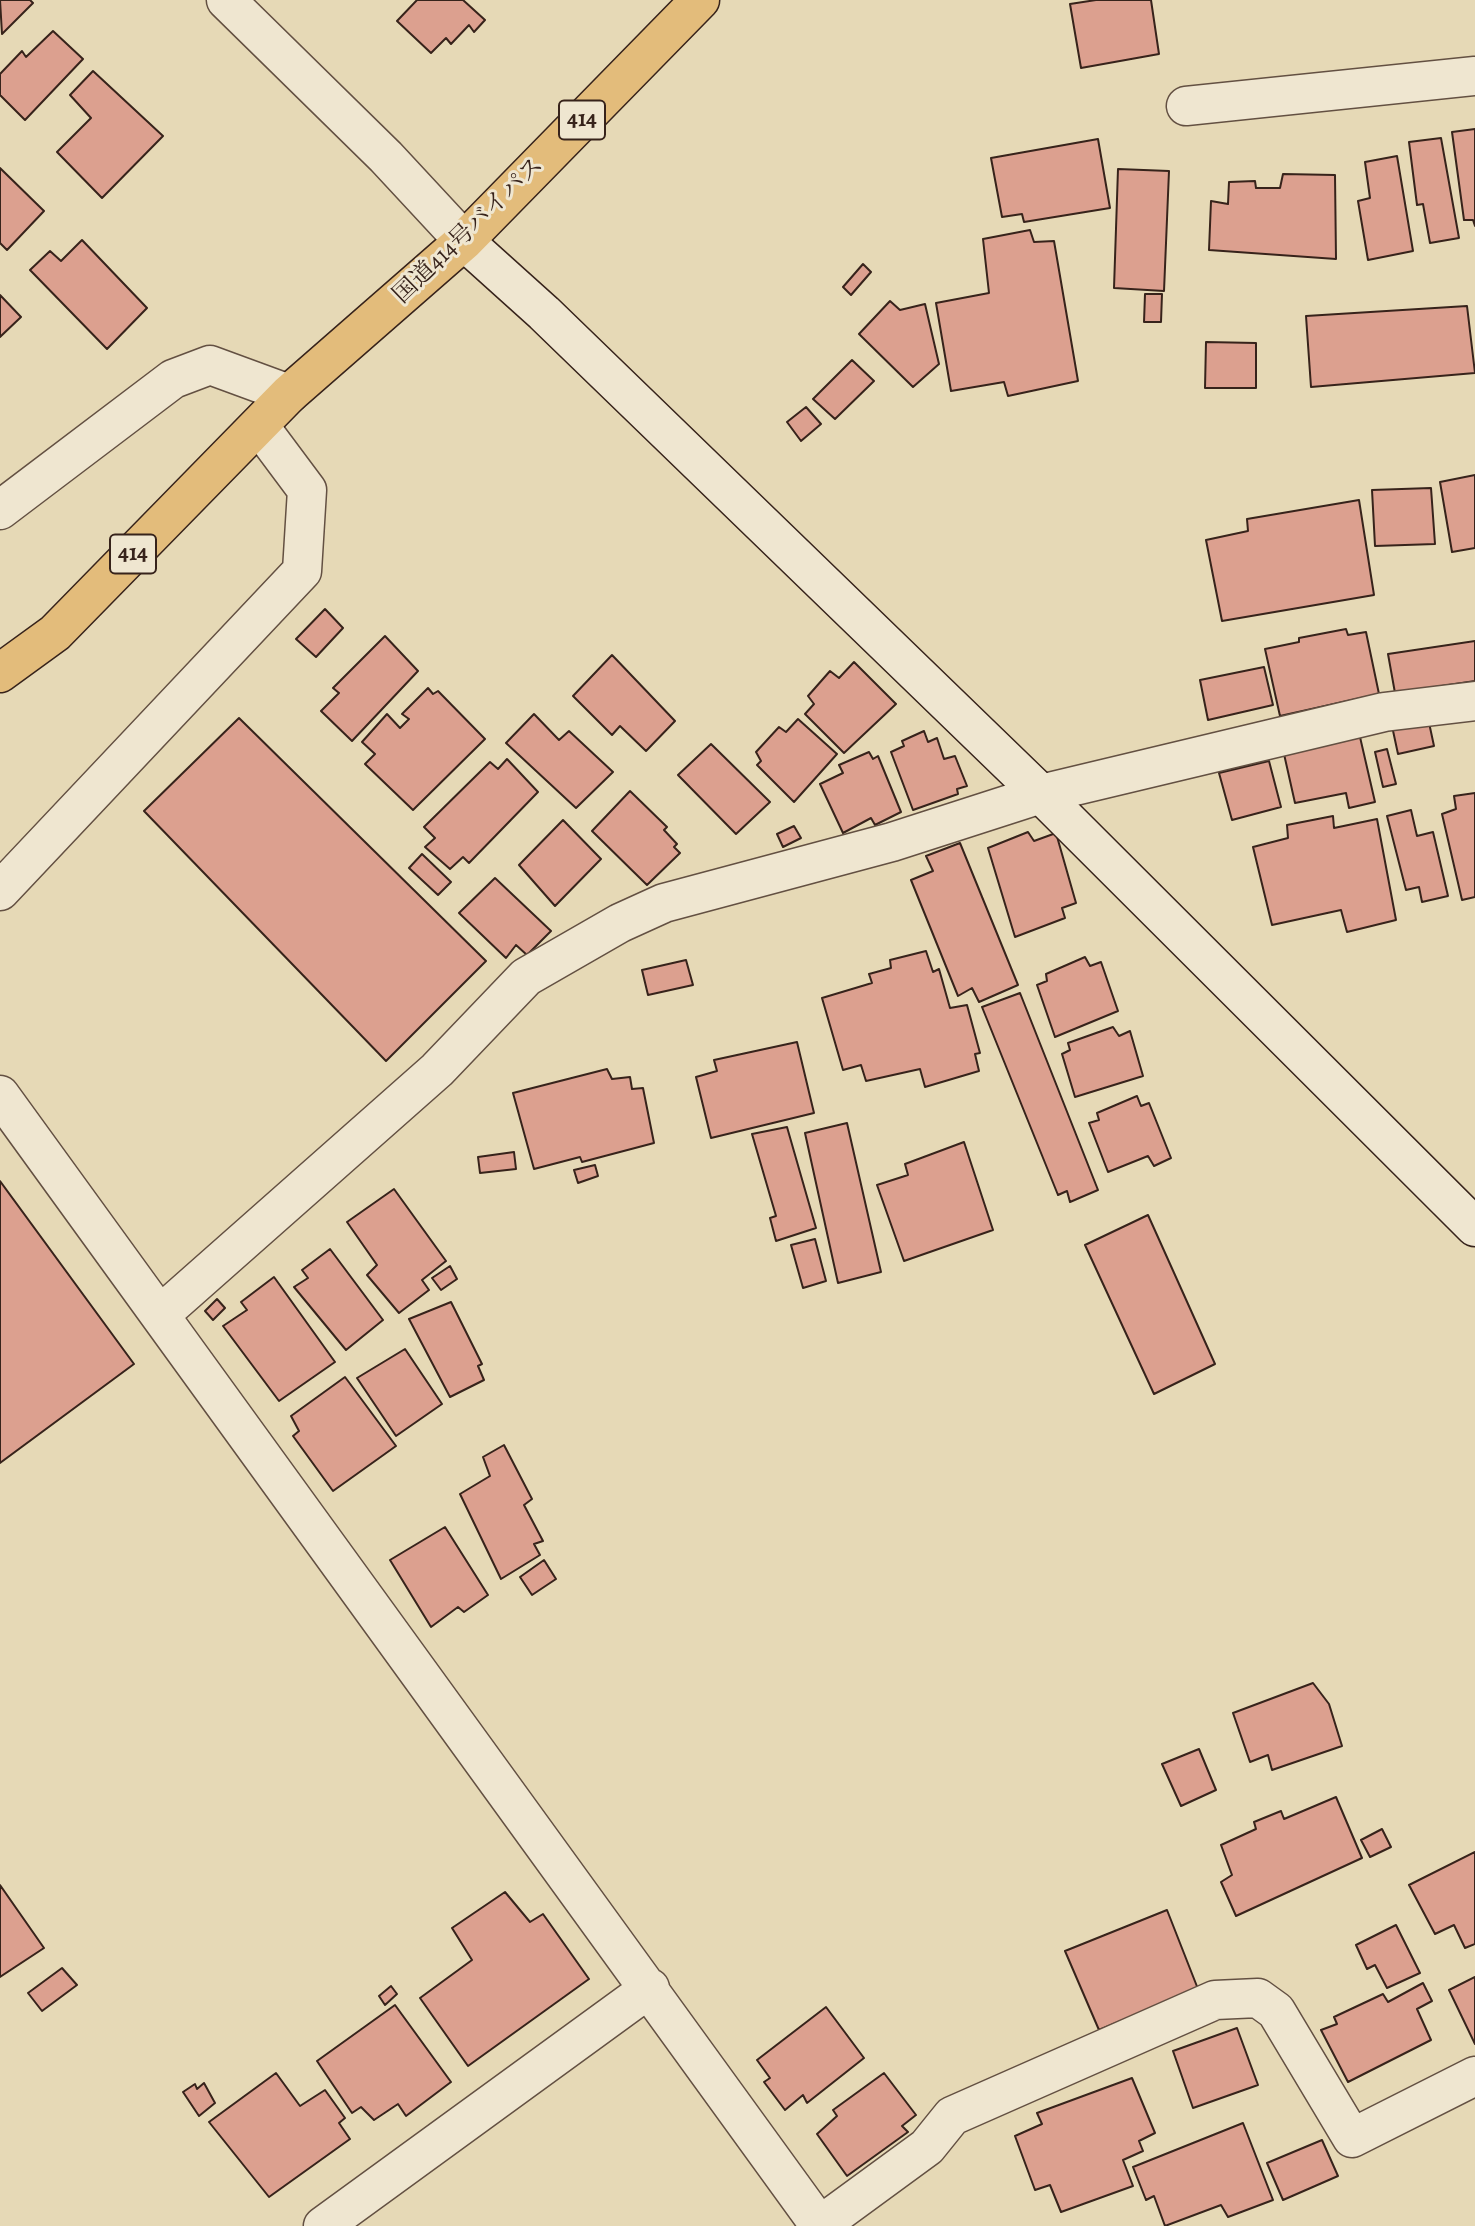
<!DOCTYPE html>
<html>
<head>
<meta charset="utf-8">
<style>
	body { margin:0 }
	canvas { display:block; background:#e6d9b6 }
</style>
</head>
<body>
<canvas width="1475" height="2226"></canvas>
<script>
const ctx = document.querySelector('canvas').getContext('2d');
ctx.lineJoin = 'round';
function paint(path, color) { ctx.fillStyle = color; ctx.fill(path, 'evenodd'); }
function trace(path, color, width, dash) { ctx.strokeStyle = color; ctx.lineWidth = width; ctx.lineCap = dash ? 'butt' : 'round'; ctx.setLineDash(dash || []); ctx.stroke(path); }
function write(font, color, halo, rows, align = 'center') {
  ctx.font = font + ' Alegreya,"Noto Serif JP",serif'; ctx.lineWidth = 6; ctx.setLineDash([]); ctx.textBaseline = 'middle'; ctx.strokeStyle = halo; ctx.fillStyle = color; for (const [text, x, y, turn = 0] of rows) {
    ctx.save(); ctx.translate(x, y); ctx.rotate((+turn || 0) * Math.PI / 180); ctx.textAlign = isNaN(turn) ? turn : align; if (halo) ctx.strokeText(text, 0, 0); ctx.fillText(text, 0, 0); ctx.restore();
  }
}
const building = new Path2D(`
	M 0,0 L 30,0 L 33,3 L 2,34 Z
	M 417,0 L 463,0 L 485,20 L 474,32 L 469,25 L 451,44 L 446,38 L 431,53 L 397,21 Z
	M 1096,0 L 1151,0 L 1159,54 L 1081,68 L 1070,4 Z
	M 53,31 L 83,59 L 25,120 L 0,95 L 0,74 L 22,51 L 26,57 Z
	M 93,71 L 163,136 L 102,198 L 57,152 L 91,118 L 70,95 Z
	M 1475,129 L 1475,226 L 1473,220 L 1464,220 L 1452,132 Z
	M 1441,138 L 1459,238 L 1430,243 L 1423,204 L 1417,205 L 1409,142 Z
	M 1098,139 L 1110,208 L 1024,222 L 1022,214 L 1002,217 L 991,158 Z
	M 1397,156 L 1413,251 L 1368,260 L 1358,201 L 1370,198 L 1365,162 Z
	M 0,168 L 44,211 L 7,250 L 0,243 Z
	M 1118,169 L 1169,171 L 1164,291 L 1114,288 Z
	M 1283,174 L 1335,175 L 1336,259 L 1209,250 L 1211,201 L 1228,204 L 1229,182 L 1255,181 L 1256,188 L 1280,188 Z
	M 1030,230 L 1034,242 L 1054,241 L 1078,381 L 1008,396 L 1004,382 L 951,391 L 936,303 L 989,293 L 983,239 Z
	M 82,240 L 147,308 L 107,349 L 30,270 L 50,251 L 61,261 Z
	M 863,264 L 871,272 L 851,295 L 843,287 Z
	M 1145,294 L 1162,294 L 1161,322 L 1144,322 Z
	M 0,295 L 21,317 L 0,337 Z
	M 890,301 L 900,310 L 925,304 L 939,364 L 913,387 L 859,334 Z
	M 1467,306 L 1475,373 L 1311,387 L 1306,316 Z
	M 1206,342 L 1256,343 L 1256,388 L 1205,388 Z
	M 852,360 L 874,381 L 835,419 L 813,399 Z
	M 806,407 L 821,424 L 801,441 L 787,422 Z
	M 1475,475 L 1475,548 L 1452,552 L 1440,482 Z
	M 1431,488 L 1435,544 L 1375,546 L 1372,490 Z
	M 1359,500 L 1374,595 L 1222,621 L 1206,540 L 1248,531 L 1247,519 Z
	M 325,609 L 343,628 L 316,657 L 296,639 Z
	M 1346,629 L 1348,635 L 1366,632 L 1379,694 L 1280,716 L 1265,649 L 1299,642 L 1299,638 Z
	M 385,636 L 418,671 L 352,741 L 321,711 L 339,693 L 333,688 Z
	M 1475,641 L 1475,681 L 1395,693 L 1388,654 Z
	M 612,655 L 675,721 L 646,751 L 620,726 L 612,735 L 573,696 Z
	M 854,662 L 896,704 L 844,753 L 805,714 L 814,704 L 808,696 L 830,671 L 839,678 Z
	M 1264,667 L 1273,705 L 1208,720 L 1200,680 Z
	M 428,688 L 433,694 L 438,691 L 485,739 L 413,810 L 365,764 L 375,754 L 362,742 L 387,714 L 400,728 L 409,719 L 402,714 Z
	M 534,714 L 559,740 L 569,731 L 613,772 L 576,808 L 506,743 Z
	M 239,718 L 486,961 L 386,1061 L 144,811 Z
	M 1428,718 L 1434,746 L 1398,754 L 1392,726 Z
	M 798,719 L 837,754 L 794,802 L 757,765 L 761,761 L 756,752 L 779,727 L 786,732 Z
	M 924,731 L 928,742 L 937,738 L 944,759 L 955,756 L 967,786 L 957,789 L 958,794 L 913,810 L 891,752 L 904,746 L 902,741 Z
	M 1360,737 L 1375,802 L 1349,808 L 1346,793 L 1295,803 L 1284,754 Z
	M 711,744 L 770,802 L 736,834 L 678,775 Z
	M 1387,749 L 1396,784 L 1383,787 L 1375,752 Z
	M 869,752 L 873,759 L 878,756 L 901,812 L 875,825 L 871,818 L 843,833 L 820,784 L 843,773 L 839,765 Z
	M 507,759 L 538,792 L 469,863 L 463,857 L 450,869 L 425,847 L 435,838 L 424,827 L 490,762 L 498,769 Z
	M 1269,761 L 1281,807 L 1232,820 L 1219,773 Z
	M 630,791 L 667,827 L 664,830 L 677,844 L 674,847 L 680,853 L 647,885 L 592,831 Z
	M 1475,793 L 1475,897 L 1462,900 L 1442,814 L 1456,809 L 1454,796 Z
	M 1411,810 L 1417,836 L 1433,832 L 1448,896 L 1422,902 L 1419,887 L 1406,890 L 1387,816 Z
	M 1333,816 L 1334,828 L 1377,819 L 1396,920 L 1347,932 L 1341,910 L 1272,925 L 1253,847 L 1288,838 L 1287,825 Z
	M 563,820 L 601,859 L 555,906 L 519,865 Z
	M 794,826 L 801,838 L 783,847 L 777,834 Z
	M 1028,832 L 1034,841 L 1056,833 L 1076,903 L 1062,908 L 1065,918 L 1015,937 L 988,848 Z
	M 960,843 L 1018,985 L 979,1002 L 972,988 L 958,996 L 911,880 L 933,871 L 926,856 Z
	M 422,854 L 451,882 L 438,895 L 409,868 Z
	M 495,878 L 551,931 L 527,955 L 516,945 L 506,958 L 459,913 Z
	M 926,951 L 933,972 L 939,969 L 950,1008 L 967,1005 L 980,1053 L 975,1054 L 979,1071 L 925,1087 L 920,1069 L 866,1081 L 861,1065 L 843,1070 L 822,998 L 872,983 L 869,974 L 891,968 L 890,960 Z
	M 1085,957 L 1090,966 L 1101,962 L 1118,1011 L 1055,1037 L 1037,985 L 1047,981 L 1046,974 Z
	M 686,960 L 693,985 L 648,995 L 642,970 Z
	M 1020,993 L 1098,1190 L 1070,1202 L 1067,1191 L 1058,1195 L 982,1007 Z
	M 1113,1027 L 1119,1036 L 1130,1031 L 1143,1076 L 1075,1097 L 1062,1054 L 1070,1050 L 1068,1043 Z
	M 797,1042 L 814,1113 L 711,1138 L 696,1077 L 717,1071 L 714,1060 Z
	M 607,1069 L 612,1079 L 630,1077 L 632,1089 L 643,1088 L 654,1143 L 582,1162 L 580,1157 L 534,1169 L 513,1093 Z
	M 1137,1096 L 1141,1106 L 1149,1103 L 1171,1158 L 1154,1166 L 1148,1156 L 1108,1172 L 1089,1123 L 1099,1120 L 1097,1113 Z
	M 847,1123 L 881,1272 L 838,1283 L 805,1133 Z
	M 787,1127 L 816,1228 L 776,1241 L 770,1218 L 776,1216 L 752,1134 Z
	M 964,1142 L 993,1230 L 904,1261 L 877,1185 L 908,1175 L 905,1164 Z
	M 514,1152 L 516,1169 L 480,1173 L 478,1157 Z
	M 595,1165 L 598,1176 L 578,1183 L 574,1170 Z
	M 0,1181 L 134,1364 L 0,1463 Z
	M 394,1189 L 446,1261 L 422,1280 L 429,1290 L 399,1313 L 367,1275 L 377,1265 L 347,1222 Z
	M 1148,1215 L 1215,1364 L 1154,1394 L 1085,1245 Z
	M 815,1239 L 826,1281 L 803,1288 L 791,1245 Z
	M 330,1249 L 383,1320 L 346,1350 L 294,1287 L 308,1278 L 302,1270 Z
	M 450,1266 L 457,1279 L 441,1290 L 432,1278 Z
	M 274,1277 L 335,1362 L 279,1401 L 223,1326 L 247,1310 L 241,1302 Z
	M 217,1299 L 225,1308 L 213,1320 L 205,1311 Z
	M 451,1302 L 482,1364 L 478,1366 L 484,1380 L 450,1397 L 409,1319 Z
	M 405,1349 L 442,1404 L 396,1436 L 357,1378 Z
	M 345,1377 L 396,1446 L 333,1491 L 293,1436 L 299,1431 L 291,1416 Z
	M 504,1445 L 532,1499 L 524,1505 L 543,1541 L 534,1544 L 540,1555 L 501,1579 L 460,1494 L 490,1476 L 483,1457 Z
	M 445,1527 L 488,1595 L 464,1612 L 458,1607 L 431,1627 L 390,1560 Z
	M 544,1560 L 556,1579 L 532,1595 L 520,1577 Z
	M 1313,1683 L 1329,1704 L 1342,1746 L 1272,1770 L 1268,1755 L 1250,1762 L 1233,1713 Z
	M 1199,1749 L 1216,1790 L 1181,1806 L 1162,1764 Z
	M 1336,1797 L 1362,1858 L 1236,1916 L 1221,1882 L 1232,1875 L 1221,1845 L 1256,1829 L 1254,1822 L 1281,1811 L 1284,1819 Z
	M 1382,1829 L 1391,1847 L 1370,1857 L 1361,1840 Z
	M 1475,1852 L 1475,1944 L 1465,1948 L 1454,1925 L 1435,1934 L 1409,1885 Z
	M 0,1885 L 44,1948 L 0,1977 Z
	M 505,1892 L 530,1922 L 543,1914 L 589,1979 L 468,2066 L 420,1998 L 472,1960 L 452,1928 Z
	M 1167,1910 L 1198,1989 L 1099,2030 L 1065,1951 Z
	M 1396,1925 L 1420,1973 L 1387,1988 L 1375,1965 L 1367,1969 L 1356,1945 Z
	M 62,1968 L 77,1985 L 42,2011 L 28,1993 Z
	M 1475,1977 L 1475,2044 L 1449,1990 Z
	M 1423,1983 L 1432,2001 L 1417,2009 L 1431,2040 L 1348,2082 L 1321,2030 L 1337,2024 L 1334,2017 L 1383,1994 L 1388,2002 Z
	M 391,1986 L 397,1994 L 385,2005 L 379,1996 Z
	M 395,2005 L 451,2082 L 406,2116 L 398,2104 L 374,2120 L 361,2107 L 352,2113 L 317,2061 Z
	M 826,2007 L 864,2058 L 807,2103 L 803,2095 L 785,2110 L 764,2082 L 770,2078 L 757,2060 Z
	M 1237,2028 L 1258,2085 L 1193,2108 L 1173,2051 Z
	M 276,2073 L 300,2106 L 325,2090 L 345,2118 L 339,2123 L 350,2139 L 269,2197 L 209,2122 Z
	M 884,2073 L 916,2115 L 902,2126 L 908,2132 L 847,2176 L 817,2134 L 837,2116 L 833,2110 Z
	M 1132,2078 L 1155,2133 L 1139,2141 L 1143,2151 L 1123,2160 L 1133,2186 L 1061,2212 L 1050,2185 L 1035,2190 L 1015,2136 L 1042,2124 L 1037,2113 Z
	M 204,2083 L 215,2103 L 199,2116 L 183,2092 L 195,2084 L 197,2089 Z
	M 1243,2123 L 1273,2200 L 1228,2217 L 1221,2205 L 1165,2226 L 1154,2196 L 1146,2200 L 1133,2167 Z
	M 1322,2140 L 1338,2176 L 1283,2200 L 1267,2163 Z`);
const street = new Path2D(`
	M 226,0 L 386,157 L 464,241
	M 1186,106 L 1475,76
	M 0,510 L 173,379 L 210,365 L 289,394
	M 0,891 L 302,571 L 307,490 L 260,427
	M 0,1095 L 820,2226
	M 161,1314 L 437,1070 L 526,977 L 620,923 L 664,903 L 892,842 L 1041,794 L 1384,712 L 1475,701
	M 323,2226 L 650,1988
	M 819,2226 L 927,2147 L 952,2116 L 1215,2000 L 1258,1998 L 1276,2011 L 1352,2138 L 1475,2076`);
const secondary = new Path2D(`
	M 464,241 L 544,313 L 1041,794 L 1475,1227`);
const highway = new Path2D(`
	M 0,673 L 55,633 L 289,394 L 464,241 L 700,0`);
const shields = [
	[582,120,46],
	[133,554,46]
];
const shieldNames = [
	["414",582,120],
	["414",133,554]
];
const streetNames = [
	["国道414号バイパス",469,231,-44]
];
paint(building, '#dca08f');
trace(building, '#37231b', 2);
trace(street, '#635042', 41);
trace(secondary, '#37231b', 41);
trace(highway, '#37231b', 41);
trace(street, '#efe6d0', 38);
trace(secondary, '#efe6d0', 38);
trace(highway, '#e3bc7b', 38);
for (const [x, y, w] of shields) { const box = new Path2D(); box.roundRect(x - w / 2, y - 19.5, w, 39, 5); ctx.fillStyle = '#efe6d0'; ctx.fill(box); trace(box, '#37231b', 2); }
write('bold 23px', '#37231b', null, shieldNames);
write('24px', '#37231b', '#efe6d0', streetNames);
</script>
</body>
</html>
